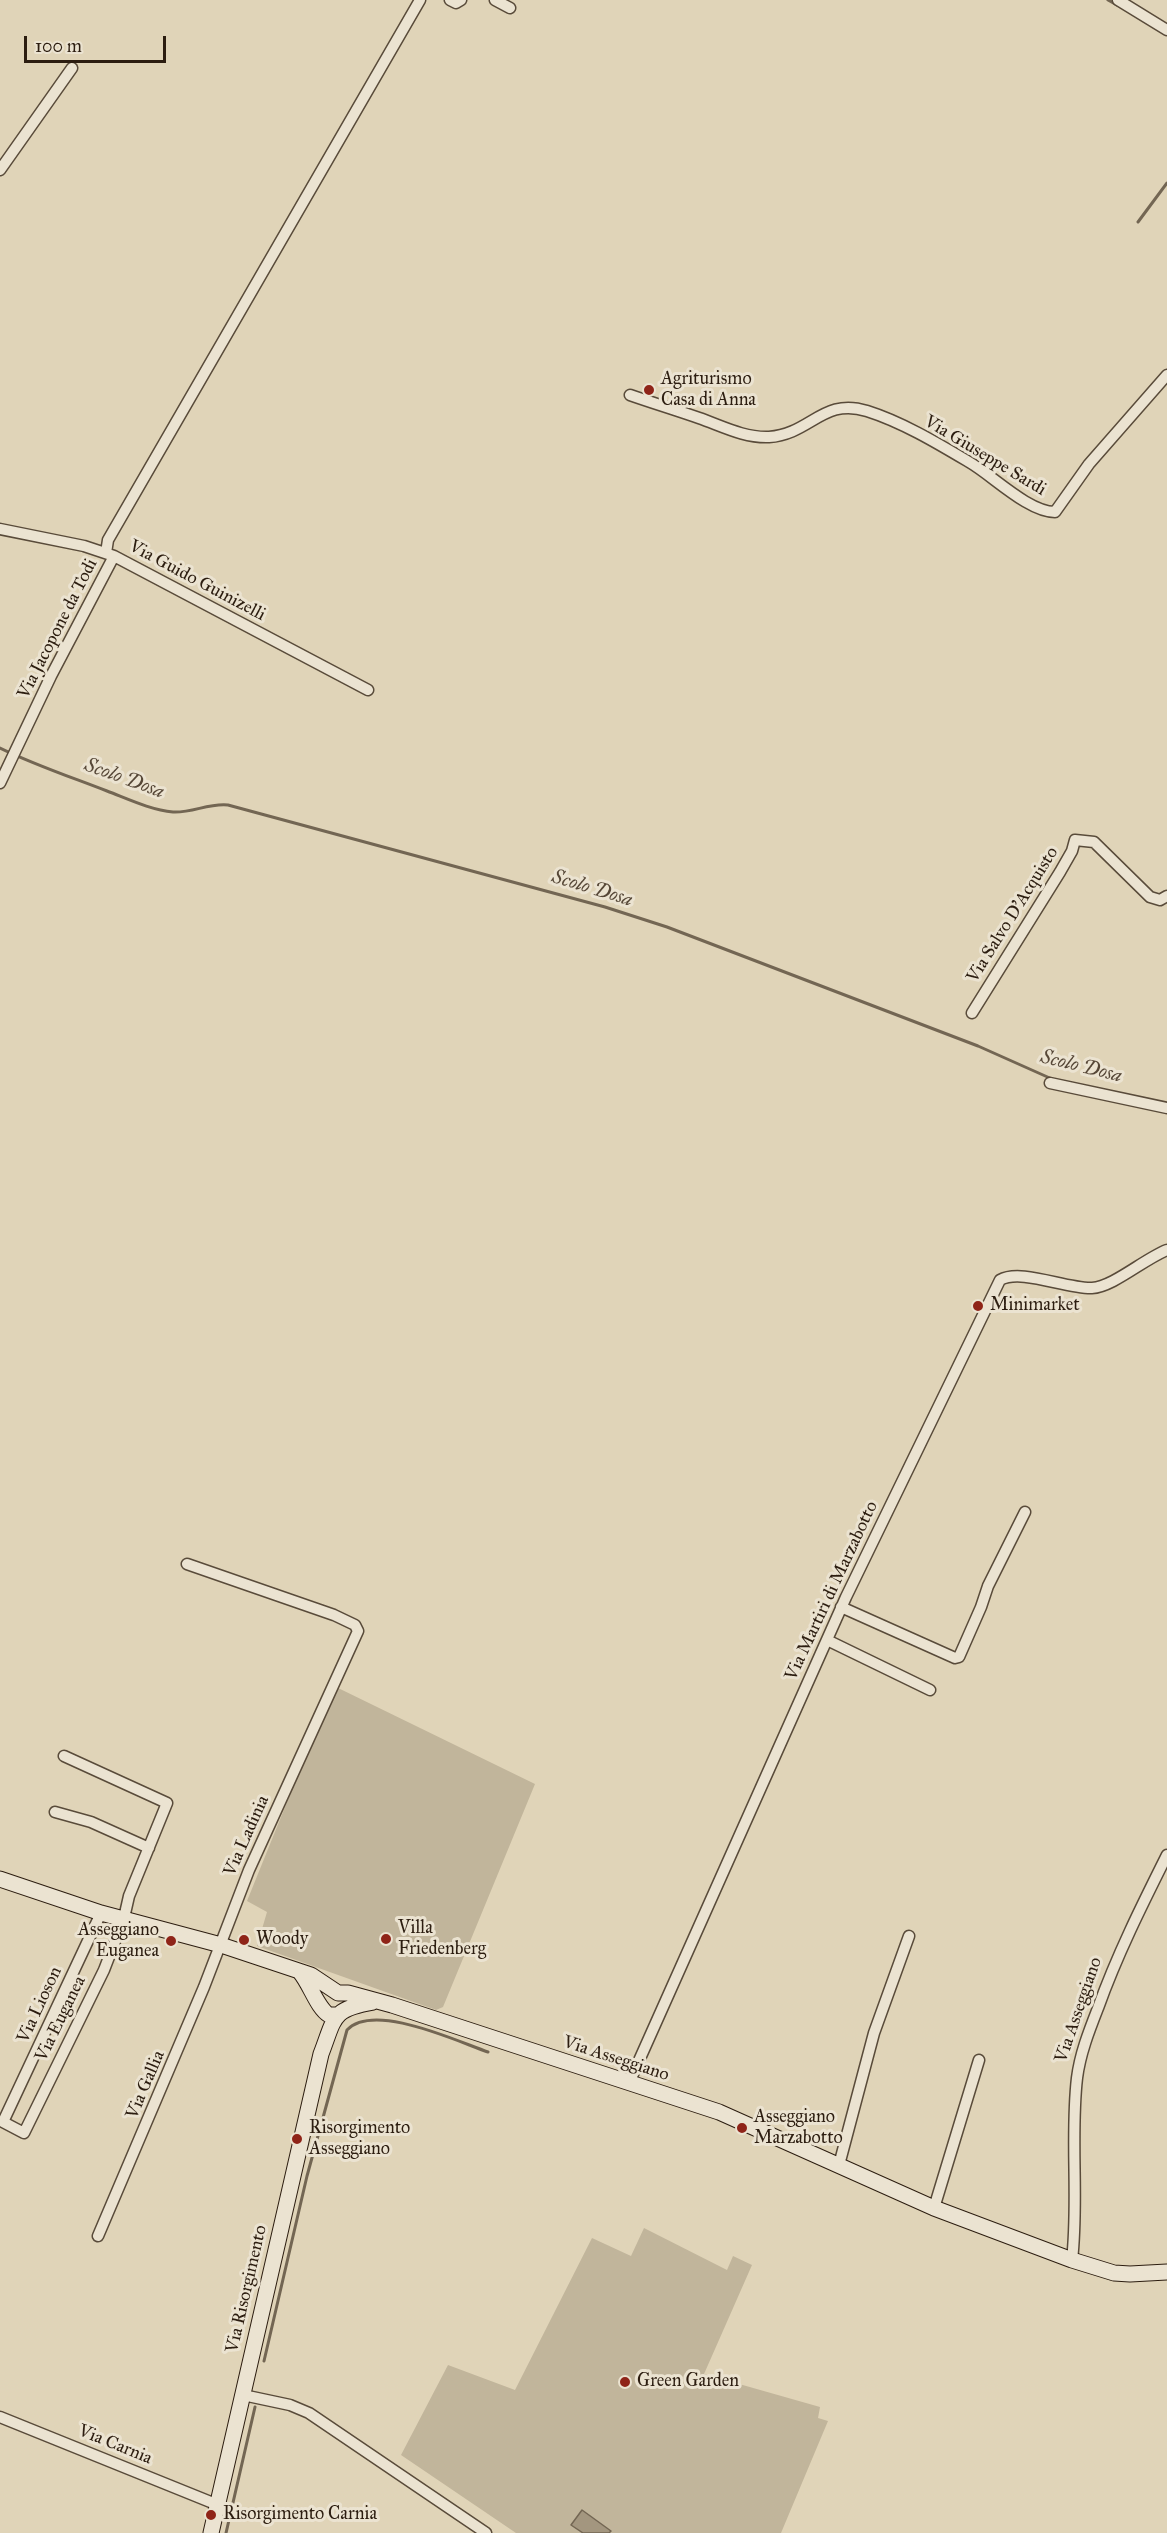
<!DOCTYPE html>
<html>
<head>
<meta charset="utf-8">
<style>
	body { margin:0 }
	#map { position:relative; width:1167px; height:2533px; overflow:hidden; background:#e0d4b8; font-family:"IM FELL Great Primer",serif }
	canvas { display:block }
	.scale { position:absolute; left:24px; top:36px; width:142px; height:27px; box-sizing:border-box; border:3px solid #2c1d10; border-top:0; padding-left:8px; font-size:18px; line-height:21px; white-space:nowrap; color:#2c1d10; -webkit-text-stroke:4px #ebe3d1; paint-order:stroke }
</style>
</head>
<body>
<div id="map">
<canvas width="1167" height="2533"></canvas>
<div class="scale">100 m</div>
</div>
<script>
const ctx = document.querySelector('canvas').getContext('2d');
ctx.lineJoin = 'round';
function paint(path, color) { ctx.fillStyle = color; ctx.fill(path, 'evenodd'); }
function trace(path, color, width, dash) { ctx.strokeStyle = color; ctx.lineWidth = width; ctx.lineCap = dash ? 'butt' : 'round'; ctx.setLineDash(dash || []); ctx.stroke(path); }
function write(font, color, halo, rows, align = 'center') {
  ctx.font = font + ' "IM FELL Great Primer",serif'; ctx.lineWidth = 6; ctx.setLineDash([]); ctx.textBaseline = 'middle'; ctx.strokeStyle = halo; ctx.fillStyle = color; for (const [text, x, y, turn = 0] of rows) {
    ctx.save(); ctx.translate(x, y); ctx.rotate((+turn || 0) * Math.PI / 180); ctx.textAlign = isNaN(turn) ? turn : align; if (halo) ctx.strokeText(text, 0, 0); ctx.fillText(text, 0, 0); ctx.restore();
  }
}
const green = new Path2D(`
	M 334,1686 L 535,1784 L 443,2007 L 436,2010 L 257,1946 L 267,1912 L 247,1901 Z
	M 644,2228 L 727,2270 L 733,2256 L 752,2265 L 704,2374 L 820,2407 L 818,2418 L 828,2421 L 781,2533 L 516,2533 L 401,2455 L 448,2365 L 515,2390 L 592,2238 L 631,2256 Z`);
const water = new Path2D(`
	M 582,2510 L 611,2531 L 609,2533 L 583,2533 L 571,2525 Z`);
const stream = new Path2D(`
	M 1108,0 L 1117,5
	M 1138,222 L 1167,183
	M 0,748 C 35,765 71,777 107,791 C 128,799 151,810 173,812 C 193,813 208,803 228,805 L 605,907 L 667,927 L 978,1046 L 1052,1079
	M 264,2361 L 307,2176 L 347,2030 C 374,2002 456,2041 488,2052
	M 226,2533 L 255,2407`);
const street = new Path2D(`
	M 450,0 L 456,3 L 461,0
	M 495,0 L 510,8
	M 1118,0 L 1167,30
	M 0,170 L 72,68
	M 630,395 C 653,403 676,410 699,418 C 722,426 744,438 769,437 C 811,434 823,397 867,411 C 902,422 937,443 969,462 C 992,475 1028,512 1055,512 L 1089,464 L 1167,375
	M 0,529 L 84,546 L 114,556 L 368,690
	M 106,553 L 108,540 L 420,0
	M 0,783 L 51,676 L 114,556
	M 972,1013 L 1060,872 L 1072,851 L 1075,840 L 1094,842 L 1150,897 L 1160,900 L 1167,896
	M 1050,1083 L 1167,1108
	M 841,1607 L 955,1658 L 959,1657 L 981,1607 L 988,1586 L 1025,1512
	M 827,1640 L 930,1690
	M 64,1756 L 167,1803 L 129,1896 L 124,1918 L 104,1970 L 24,2133 L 3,2122 L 101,1913
	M 55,1812 L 91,1822 L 149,1848
	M 629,2083 L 846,1597 L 1000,1280 C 1021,1268 1066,1289 1092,1288 C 1113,1287 1144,1259 1167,1250
	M 839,2165 L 874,2033 L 909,1936
	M 934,2208 L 979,2060
	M 98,2236 L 204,1987 L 249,1870 L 358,1631 L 355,1625 L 334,1615 L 187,1564
	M 1072,2260 C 1079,2200 1070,2138 1077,2078 C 1080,2054 1089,2031 1098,2008 C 1117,1955 1142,1905 1167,1855
	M 243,2395 L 290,2405 L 309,2413 L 486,2533
	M 0,2417 L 218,2505`);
const secondary = new Path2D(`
	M 0,1879 L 101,1913 L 221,1945 L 311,1975 L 338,1993 L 348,1993 L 392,2005 L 719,2112 L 934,2208 L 1072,2260 L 1114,2273 L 1130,2274 L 1167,2272
	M 299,1971 C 310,1983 317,2008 329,2015 L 337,2015
	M 211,2533 L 321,2054 C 335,2018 331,2009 373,2002`);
const markers = [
	[649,390,6,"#8f2418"],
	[978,1306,6,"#8f2418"],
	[386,1939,6,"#8f2418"],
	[244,1940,6,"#8f2418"],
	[171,1941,6,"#8f2418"],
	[742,2128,6,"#8f2418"],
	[297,2139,6,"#8f2418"],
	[625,2382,6,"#8f2418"],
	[211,2515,6,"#8f2418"]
];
const poiNames = [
	["Agriturismo",661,380],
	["Casa di Anna",661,401],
	["Minimarket",990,1306],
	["Villa",398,1929],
	["Friedenberg",398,1950],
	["Asseggiano",159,1931,"right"],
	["Euganea",159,1952,"right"],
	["Woody",256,1940],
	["Asseggiano",754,2118],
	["Marzabotto",754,2139],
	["Risorgimento",309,2129],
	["Asseggiano",309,2150],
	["Green Garden",637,2382],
	["Risorgimento Carnia",223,2515]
];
const streetNames = [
	["Via Giuseppe Sardi",985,456,31],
	["Via Guido Guinizelli",197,581,28],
	["Via Jacopone da Todi",58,629,-63],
	["Via Salvo D'Acquisto",1013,915,-58],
	["Via Martiri di Marzabotto",832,1591,-65],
	["Via Ladinia",247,1836,-66],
	["Via Lioson",40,2005,-65],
	["Via Asseggiano",1079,2010,-71],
	["Via Euganea",61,2019,-64],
	["Via Asseggiano",616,2059,18],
	["Via Gallia",146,2085,-67],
	["Via Risorgimento",247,2289,-77],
	["Via Carnia",115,2445,22]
];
const waterNames = [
	["Scolo Dosa",124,779,20],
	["Scolo Dosa",592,889,17],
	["Scolo Dosa",1081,1067,14]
];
paint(green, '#c1b59b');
paint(water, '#a3967f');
trace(water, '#736653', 1.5);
trace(stream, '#736653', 3);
trace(street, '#594b3a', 13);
trace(secondary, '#2c1d10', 17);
trace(street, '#ebe3d1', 10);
trace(secondary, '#ebe3d1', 15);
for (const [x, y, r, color] of markers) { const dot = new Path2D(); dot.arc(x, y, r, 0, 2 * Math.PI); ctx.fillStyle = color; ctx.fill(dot); trace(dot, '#ebe3d1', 2); }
write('18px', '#2c1d10', '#ebe3d1', poiNames, 'left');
write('18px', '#2c1d10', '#ebe3d1', streetNames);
write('italic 20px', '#564737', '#ebe3d1', waterNames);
</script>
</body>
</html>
